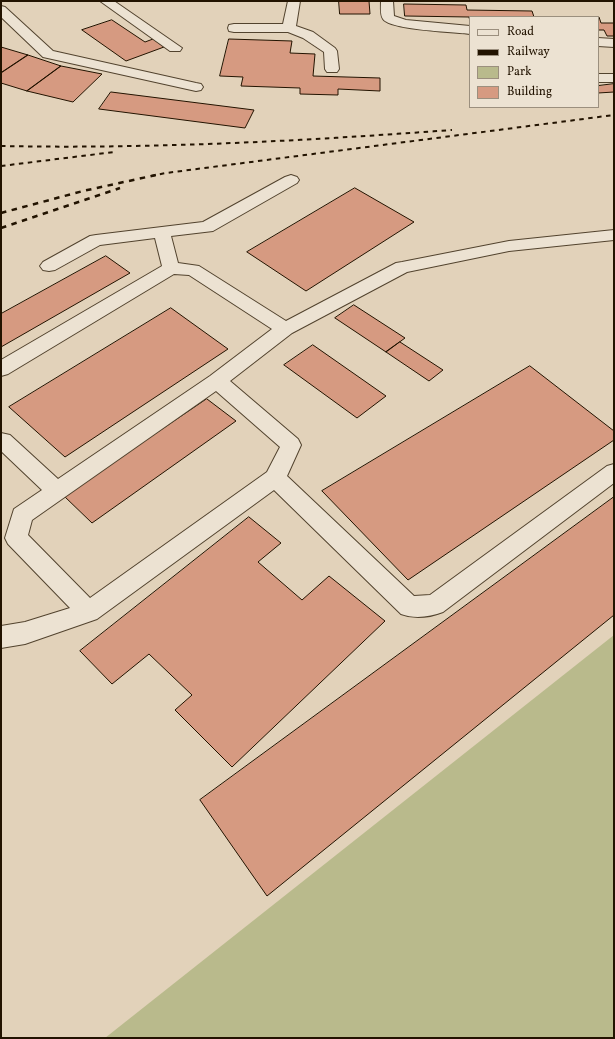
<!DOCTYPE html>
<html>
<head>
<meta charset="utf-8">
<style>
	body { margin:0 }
	#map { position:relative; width:615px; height:1039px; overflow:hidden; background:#e2d2ba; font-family:Vollkorn,serif }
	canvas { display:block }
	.frame { position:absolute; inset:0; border:2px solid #221300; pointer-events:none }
	.legend { position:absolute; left:469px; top:16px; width:130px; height:92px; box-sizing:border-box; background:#ece2d2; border:1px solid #9b8f7e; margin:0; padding:5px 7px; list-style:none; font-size:12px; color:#221300 }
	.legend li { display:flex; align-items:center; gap:8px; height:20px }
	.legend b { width:20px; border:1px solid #9b8f7e }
</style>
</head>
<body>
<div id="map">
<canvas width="615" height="1039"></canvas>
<div class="frame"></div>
<ul class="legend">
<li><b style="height:5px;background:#ece2d2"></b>Road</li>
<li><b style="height:5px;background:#221300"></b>Railway</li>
<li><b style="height:11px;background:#b9ba8c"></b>Park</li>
<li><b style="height:11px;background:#d69a81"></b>Building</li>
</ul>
</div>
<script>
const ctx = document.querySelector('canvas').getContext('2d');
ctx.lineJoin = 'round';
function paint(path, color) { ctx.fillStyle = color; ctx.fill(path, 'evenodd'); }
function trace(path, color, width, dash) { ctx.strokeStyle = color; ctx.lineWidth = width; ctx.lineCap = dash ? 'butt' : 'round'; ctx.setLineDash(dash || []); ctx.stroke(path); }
const green = new Path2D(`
	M 614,635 L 614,1038 L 105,1038 Z`);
const building = new Path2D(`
	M 339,1 L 369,1 L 370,14 L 340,14 Z
	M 404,4 L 466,5 L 467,10 L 532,11 L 534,17 L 599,17 L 601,23 L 614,23 L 614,36 L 607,36 L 604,30 L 598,30 L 598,17 L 470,17 L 470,22 L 469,17 L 405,16 Z
	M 112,20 L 145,42 L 153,39 L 164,47 L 126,61 L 82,30 Z
	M 229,39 L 292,41 L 290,53 L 315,54 L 313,76 L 380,78 L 380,91 L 338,89 L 338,95 L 300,94 L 300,88 L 241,86 L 243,77 L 220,76 Z
	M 1,47 L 28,55 L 1,73 Z
	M 28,55 L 61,66 L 27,91 L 1,83 L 1,73 Z
	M 61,66 L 102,74 L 73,102 L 27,91 Z
	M 614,84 L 614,92 L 598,93 L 598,86 Z
	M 111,92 L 254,110 L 245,128 L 99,109 Z
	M 355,188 L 414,222 L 306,291 L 247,252 Z
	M 106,256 L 130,273 L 1,347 L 1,314 Z
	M 354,305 L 405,338 L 386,352 L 335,318 Z
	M 171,308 L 228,349 L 65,457 L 9,407 Z
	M 400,342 L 443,370 L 429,381 L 386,352 Z
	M 313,345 L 386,396 L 357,418 L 284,365 Z
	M 530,366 L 614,431 L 614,440 L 408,580 L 322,491 Z
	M 207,399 L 236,421 L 92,523 L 64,496 Z
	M 614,497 L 614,615 L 267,896 L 200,800 Z
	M 249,517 L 281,543 L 258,562 L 302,600 L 329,576 L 385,621 L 232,767 L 175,710 L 192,695 L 149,654 L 112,684 L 80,651 Z`);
const minor = new Path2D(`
	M 100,1 L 114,1 L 182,48 L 180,51 L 170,51 Z
	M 288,1 L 300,1 L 296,26 L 313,32 L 335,48 L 337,51 L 339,69 L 337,72 L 327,72 L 325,69 L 324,52 L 303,38 L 288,32 L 234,32 L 229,31 L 228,28 L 229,25 L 234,24 L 283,24 Z
	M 381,1 L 393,1 L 394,16 L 406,20 L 470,26 L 470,34 C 455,32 390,30 383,19 C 380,15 381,6 381,1 Z
	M 1,6 L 5,7 L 53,51 L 196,83 L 201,84 L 203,87 L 201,90 L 196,91 L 43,57 L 1,17 Z
	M 598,38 L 614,39 L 614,47 L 598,46 Z
	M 598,74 L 614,74 L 614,82 L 598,82 Z
	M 291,175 L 297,177 L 299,180 L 297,183 L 213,231 L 171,236 L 178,263 L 199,266 L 286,321 L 396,263 L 402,262 L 509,241 L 614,230 L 614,240 L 509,251 L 407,272 L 292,333 L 230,381 L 298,439 L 301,445 L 287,476 L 414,596 L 430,595 L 607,466 L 614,464 L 614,483 L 443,612 C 430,617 414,619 401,614 L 274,490 L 97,619 L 25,644 L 1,648 L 1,626 L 25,622 L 70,608 L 8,544 L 5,538 L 14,509 L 42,490 L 1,451 L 1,433 L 10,435 L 58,479 L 210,376 L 272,329 L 189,275 L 174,274 L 8,374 L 1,376 L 1,360 L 162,266 L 155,238 L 100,245 L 55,270 L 49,271 L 43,270 L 40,266 L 43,262 L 90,236 L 96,235 L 203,222 L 285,177 ZM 216,391 L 280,447 L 267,472 L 90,598 L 28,535 L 32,520 Z`);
const railFar1 = new Path2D(`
	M 1,146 C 152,149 302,141 452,130
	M 1,166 L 114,152
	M 151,176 L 166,173 L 614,115`);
const rail = new Path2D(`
	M 1,213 L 83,191 L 156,175
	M 1,228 L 120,188`);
paint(green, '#b9ba8c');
paint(building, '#d69a81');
trace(building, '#221300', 1);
trace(minor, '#52432e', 2);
paint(minor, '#ece2d2');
trace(railFar1, '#221300', 2, [4.5, 4.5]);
trace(rail, '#221300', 2.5, [5.5, 5.5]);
</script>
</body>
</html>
